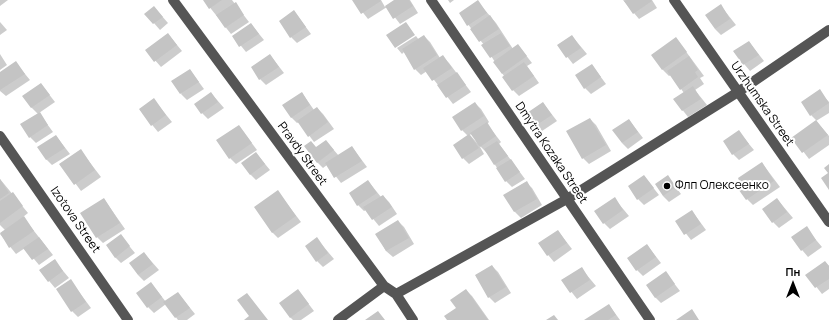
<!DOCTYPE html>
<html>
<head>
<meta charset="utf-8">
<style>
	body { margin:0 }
	#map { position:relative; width:829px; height:320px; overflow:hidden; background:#fff; font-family:Manrope,sans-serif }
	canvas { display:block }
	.north { position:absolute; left:773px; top:264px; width:40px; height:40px; -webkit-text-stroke:3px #fff; paint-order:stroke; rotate:0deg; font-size:11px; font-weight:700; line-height:16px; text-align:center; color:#000 }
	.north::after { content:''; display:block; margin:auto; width:14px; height:18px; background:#000; clip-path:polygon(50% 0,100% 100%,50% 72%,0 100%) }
</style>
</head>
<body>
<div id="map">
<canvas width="829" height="320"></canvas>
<div class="north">Пн</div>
</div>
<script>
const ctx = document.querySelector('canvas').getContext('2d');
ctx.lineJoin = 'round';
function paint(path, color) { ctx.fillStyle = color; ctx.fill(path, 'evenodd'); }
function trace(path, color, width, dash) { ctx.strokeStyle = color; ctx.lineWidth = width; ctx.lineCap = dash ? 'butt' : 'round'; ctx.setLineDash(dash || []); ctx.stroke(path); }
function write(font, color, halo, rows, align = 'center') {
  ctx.font = font + ' Manrope,sans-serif'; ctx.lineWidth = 4; ctx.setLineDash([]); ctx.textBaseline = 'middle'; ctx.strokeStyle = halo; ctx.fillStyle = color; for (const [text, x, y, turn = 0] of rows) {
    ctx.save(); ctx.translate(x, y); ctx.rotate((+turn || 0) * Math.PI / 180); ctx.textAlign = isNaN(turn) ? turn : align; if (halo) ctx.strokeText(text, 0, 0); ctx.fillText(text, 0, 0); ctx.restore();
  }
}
const shadow = new Path2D(`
	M 0,0 L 8,0 L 0,6 Z
	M 204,0 L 232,0 L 249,22 L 231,34 Z
	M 353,0 L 381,0 L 385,7 L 396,0 L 410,0 L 418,13 L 400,24 L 387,7 L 368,19 Z
	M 448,0 L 454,0 L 450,3 Z
	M 623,0 L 652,0 L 657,8 L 639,19 Z
	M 478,2 L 496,23 L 513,49 L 518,45 L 532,63 L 527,66 L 539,83 L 519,96 L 513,90 L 484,45 L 460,14 Z
	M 721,6 L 736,25 L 721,35 L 715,29 Z
	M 154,7 L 168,23 L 160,30 L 146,14 Z
	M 294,11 L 311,34 L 297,43 L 291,37 Z
	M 0,22 L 7,30 L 0,35 Z
	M 251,24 L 264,40 L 246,52 L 233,36 Z
	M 168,34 L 182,51 L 161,67 L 146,50 Z
	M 416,36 L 419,40 L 424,36 L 430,42 L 440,58 L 443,57 L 449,63 L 471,92 L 453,104 L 427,71 L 421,75 L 415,69 L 404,52 L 402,54 L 397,48 Z
	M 572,36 L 587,54 L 573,64 L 558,45 Z
	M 676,38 L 704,76 L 700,78 L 704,84 L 695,90 L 707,105 L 688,117 L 674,99 L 684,93 L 671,75 L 669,76 L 663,70 L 652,55 Z
	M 749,42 L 764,61 L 750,71 L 734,52 Z
	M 0,54 L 7,65 L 0,70 Z
	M 270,55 L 284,73 L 266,85 L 260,79 Z
	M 16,63 L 30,80 L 6,96 L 0,91 L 0,74 Z
	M 592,65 L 606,84 L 591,94 L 585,88 Z
	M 190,70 L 204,89 L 187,100 L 181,94 Z
	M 41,84 L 55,102 L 39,113 L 53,132 L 36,143 L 30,137 L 38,114 L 31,107 Z
	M 819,91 L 829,102 L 829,113 L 816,121 L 829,136 L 829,145 L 809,159 L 793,138 L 817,121 L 811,115 Z
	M 211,93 L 224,108 L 208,119 L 202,113 Z
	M 302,93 L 314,110 L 317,108 L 323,114 L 334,129 L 314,142 L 299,122 L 297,123 L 291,117 Z
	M 154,100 L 172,122 L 158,132 L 140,110 Z
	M 475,103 L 481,109 L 489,122 L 487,124 L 501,142 L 499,144 L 525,179 L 512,187 L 506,181 L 487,153 L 479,145 L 484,154 L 469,164 L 463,158 L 468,136 L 462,130 ZM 472,133 L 477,143 L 470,135 Z
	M 543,103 L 557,121 L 539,133 L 533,127 Z
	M 590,119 L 596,125 L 611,151 L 589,164 L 583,158 Z
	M 629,120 L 643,138 L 628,149 L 622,143 Z
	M 239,126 L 257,150 L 236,164 L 230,158 Z
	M 739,132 L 754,150 L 739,160 L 733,154 Z
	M 56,136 L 70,154 L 52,165 L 46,159 Z
	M 326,141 L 339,156 L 352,147 L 367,167 L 341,183 L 327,165 L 323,168 L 317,162 L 316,148 Z
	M 81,151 L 101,177 L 81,191 L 61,164 Z
	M 256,153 L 270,170 L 256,180 L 250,174 Z
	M 762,163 L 780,187 L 753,205 L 747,199 Z
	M 644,176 L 659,195 L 644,205 L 638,199 Z
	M 668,177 L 681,194 L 669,202 L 663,196 Z
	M 0,179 L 28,213 L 23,217 L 53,255 L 39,265 L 25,248 L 16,254 L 0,234 L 5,230 L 0,225 Z
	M 368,181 L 381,197 L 383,196 L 389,202 L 397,214 L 379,226 L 366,210 L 364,211 L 358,205 L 350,193 Z
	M 526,182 L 532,188 L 542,205 L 521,218 L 515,212 L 505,195 Z
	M 278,192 L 301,222 L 278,238 L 272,232 Z
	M 614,198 L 629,216 L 610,229 L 604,223 Z
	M 104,199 L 125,229 L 103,243 L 97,237 Z
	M 777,199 L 793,218 L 779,228 L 773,222 Z
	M 692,211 L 706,230 L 691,240 L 677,222 Z
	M 398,221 L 404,227 L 414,244 L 393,257 L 386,251 L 377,234 Z
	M 806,228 L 822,247 L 808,257 L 792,238 Z
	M 558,231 L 572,249 L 554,262 L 539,244 Z
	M 121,236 L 135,253 L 121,263 L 115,257 Z
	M 317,239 L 334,259 L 323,267 L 317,261 Z
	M 647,245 L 661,263 L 643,276 L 637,270 Z
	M 144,253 L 159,270 L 144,281 L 138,275 Z
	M 54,260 L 69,278 L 55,288 L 40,270 Z
	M 825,262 L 829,266 L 829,289 L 822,294 L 807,275 Z
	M 492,266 L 498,272 L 511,293 L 495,303 L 489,297 L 476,276 Z
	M 581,268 L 596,286 L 577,299 L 563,281 Z
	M 666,273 L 680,291 L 661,303 L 655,297 Z
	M 70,280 L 91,308 L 78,317 L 72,311 Z
	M 151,283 L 166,302 L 178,293 L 195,314 L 187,320 L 178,320 L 166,304 L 154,313 L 148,307 Z
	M 298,290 L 314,311 L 301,320 L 293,320 L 290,317 Z
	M 466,290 L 472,296 L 489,320 L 448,320 L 457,309 Z
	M 609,305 L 620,320 L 586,320 Z`);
const building = new Path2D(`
	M 203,0 L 222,0 L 209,9 Z
	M 352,0 L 380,0 L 381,1 L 361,14 Z
	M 394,0 L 409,0 L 413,6 L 393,19 L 385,6 Z
	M 478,0 L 487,13 L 467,26 L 459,13 Z
	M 627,0 L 651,0 L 652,1 L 633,14 L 624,1 Z
	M 236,2 L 244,15 L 225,28 L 216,15 Z
	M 721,4 L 730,19 L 715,29 L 705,15 Z
	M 154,6 L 163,17 L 153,24 L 144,14 Z
	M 294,10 L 306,27 L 290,38 L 279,21 Z
	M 490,15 L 499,29 L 479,42 L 470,29 Z
	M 406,22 L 415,35 L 395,48 L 386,35 Z
	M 251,23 L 259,34 L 239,47 L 232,36 Z
	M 168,33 L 177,45 L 154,62 L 145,50 Z
	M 501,33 L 510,46 L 490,58 L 481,45 Z
	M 424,35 L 437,55 L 414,70 L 402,49 Z
	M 572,35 L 581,48 L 566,58 L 557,45 Z
	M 676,37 L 687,52 L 662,70 L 651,55 Z
	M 749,41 L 759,55 L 743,65 L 733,51 Z
	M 518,44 L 527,56 L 502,74 L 493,62 Z
	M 270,54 L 279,67 L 259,80 L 251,67 Z
	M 443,55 L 452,68 L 432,81 L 423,68 Z
	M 689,56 L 698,70 L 695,72 L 698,77 L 680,90 L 667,71 Z
	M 16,61 L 25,74 L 0,90 L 0,72 Z
	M 524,62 L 534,76 L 512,91 L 502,77 Z
	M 592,64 L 601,77 L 584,89 L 575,75 Z
	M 190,69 L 199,82 L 180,94 L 171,81 Z
	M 457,72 L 466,85 L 446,98 L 437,85 Z
	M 41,83 L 50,95 L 31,108 L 22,96 Z
	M 693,86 L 701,99 L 682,111 L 673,99 Z
	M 820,89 L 829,103 L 810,116 L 801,102 Z
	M 211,92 L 218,102 L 201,114 L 194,104 Z
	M 302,92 L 310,105 L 291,118 L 282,105 Z
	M 154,98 L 166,115 L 151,126 L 139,109 Z
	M 475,102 L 484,116 L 461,131 L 452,117 Z
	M 543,102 L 552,115 L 532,128 L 524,115 Z
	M 317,107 L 328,122 L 308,137 L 297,121 Z
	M 40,112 L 48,125 L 29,138 L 20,124 Z
	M 590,118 L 606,145 L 582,159 L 566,131 Z
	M 629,119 L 638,132 L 622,143 L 612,130 Z
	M 816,120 L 828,135 L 802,153 L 791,138 Z
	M 487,122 L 496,136 L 480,147 L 470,133 Z
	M 239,125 L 252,143 L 229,159 L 216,140 Z
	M 739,130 L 749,144 L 732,155 L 723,141 Z
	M 469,134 L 479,148 L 462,159 L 453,145 Z
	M 56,135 L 65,148 L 46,160 L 37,147 Z
	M 326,140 L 334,150 L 317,163 L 304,146 L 311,141 L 316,147 Z
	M 497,141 L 508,156 L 494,165 L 484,149 Z
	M 352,146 L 362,161 L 334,178 L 325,163 Z
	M 81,149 L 95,170 L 74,185 L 59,164 Z
	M 256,152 L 265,164 L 250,175 L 241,163 Z
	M 511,159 L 520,172 L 505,182 L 496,168 Z
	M 762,162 L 774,181 L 746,200 L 736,186 L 740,183 L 738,178 Z
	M 829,164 L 829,190 L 821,178 L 828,173 L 824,168 Z
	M 644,175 L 654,188 L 637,200 L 628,186 Z
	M 668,175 L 676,187 L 663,196 L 655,184 Z
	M 0,179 L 9,193 L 0,199 Z
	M 368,180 L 377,193 L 357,206 L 349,193 Z
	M 527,181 L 537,199 L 514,212 L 503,195 Z
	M 278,190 L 296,216 L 272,233 L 254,207 Z
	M 13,192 L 23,206 L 0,223 L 0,201 Z
	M 383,195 L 392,207 L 372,220 L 363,207 Z
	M 615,197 L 623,210 L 603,224 L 594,211 Z
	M 104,198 L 120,223 L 96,238 L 80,213 Z
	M 777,198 L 787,212 L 772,223 L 762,209 Z
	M 692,210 L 701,224 L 684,235 L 675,221 Z
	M 24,216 L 34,231 L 9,248 L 0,233 Z
	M 398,220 L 409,238 L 386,251 L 375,234 Z
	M 807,226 L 816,240 L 801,251 L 791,237 Z
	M 558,230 L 567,243 L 547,256 L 538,243 Z
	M 121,234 L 130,246 L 115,258 L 106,245 Z
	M 39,237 L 48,249 L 32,260 L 23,248 Z
	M 317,237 L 328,253 L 316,262 L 305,246 Z
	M 647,244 L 656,257 L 636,271 L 627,258 Z
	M 144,252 L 153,264 L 138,275 L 129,263 Z
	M 55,259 L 63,271 L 48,282 L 39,270 Z
	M 825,261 L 829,266 L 829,279 L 815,288 L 805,275 Z
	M 492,265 L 506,287 L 488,298 L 475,275 Z
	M 582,267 L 590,280 L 570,293 L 561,280 Z
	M 666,271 L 675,284 L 655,298 L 646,285 Z
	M 71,279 L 86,302 L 71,312 L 56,289 Z
	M 151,282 L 162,297 L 147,308 L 136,293 Z
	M 298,289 L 309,304 L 290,318 L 279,303 Z
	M 466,289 L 488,320 L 447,320 L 444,316 L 456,308 L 450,300 Z
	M 178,292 L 190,308 L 175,318 L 163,302 Z
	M 247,293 L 268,320 L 244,320 L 249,316 L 237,300 Z
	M 609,304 L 616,315 L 608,320 L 584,320 Z
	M 692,309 L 699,320 L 676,320 Z
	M 378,311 L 385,320 L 365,320 Z
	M 554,315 L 558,320 L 546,320 Z`);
const minor = new Path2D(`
	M 173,0 L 384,286 L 396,294 L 413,320
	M 431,0 L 650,320
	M 674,0 L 829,222
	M 0,136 L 128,320
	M 396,294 L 567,199 L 738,92 L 829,30
	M 338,320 L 384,286`);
const markers = [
	[667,186,4,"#000"]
];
const streetNames = [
	["Urzhumska Street",762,104,55],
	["Dmytra Kozaka Street",551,153,56],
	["Pravdy Street",302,154,54],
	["Izotova Street",75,220,55]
];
const poiNames = [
	["Флп Олексеенко",675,186]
];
paint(shadow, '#0003');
paint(building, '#c4c4c4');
trace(minor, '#555', 10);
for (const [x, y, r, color] of markers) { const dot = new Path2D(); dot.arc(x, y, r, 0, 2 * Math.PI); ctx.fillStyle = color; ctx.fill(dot); trace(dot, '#fff', 1.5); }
write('12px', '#000', '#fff', streetNames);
write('12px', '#000', '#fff', poiNames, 'left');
</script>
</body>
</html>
